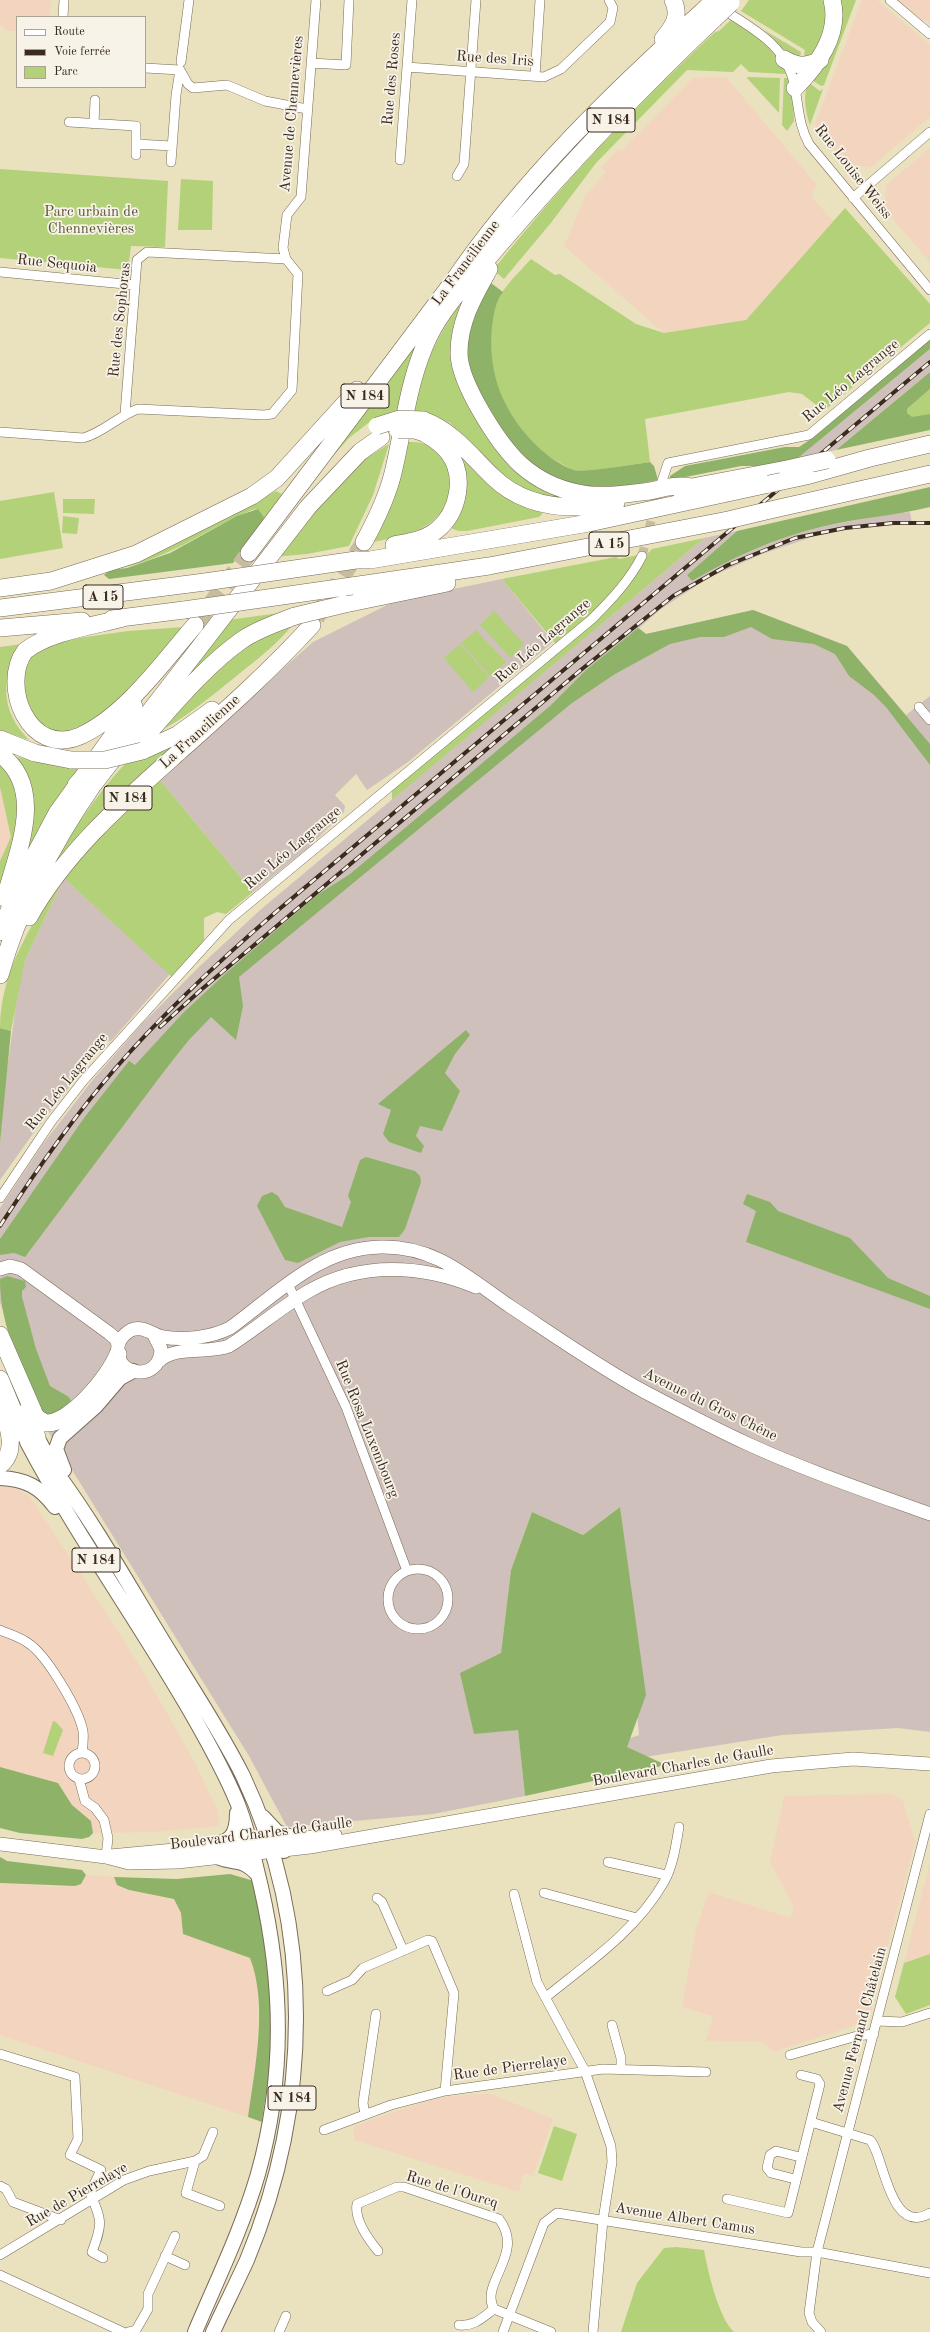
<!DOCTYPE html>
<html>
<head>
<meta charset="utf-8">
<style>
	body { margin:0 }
	#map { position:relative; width:930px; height:2332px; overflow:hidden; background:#eae1bf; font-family:"Old Standard TT",serif }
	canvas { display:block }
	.legend { position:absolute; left:16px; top:16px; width:130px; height:72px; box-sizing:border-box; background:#f7f3e8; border:1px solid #aca397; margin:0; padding:5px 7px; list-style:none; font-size:12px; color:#3b2a1e }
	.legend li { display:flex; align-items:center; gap:8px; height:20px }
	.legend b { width:20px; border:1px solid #aca397 }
</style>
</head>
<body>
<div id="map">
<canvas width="930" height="2332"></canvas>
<ul class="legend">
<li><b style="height:5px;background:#fff"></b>Route</li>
<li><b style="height:5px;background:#3b2a1e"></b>Voie ferrée</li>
<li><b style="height:11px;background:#b3d178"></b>Parc</li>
</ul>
</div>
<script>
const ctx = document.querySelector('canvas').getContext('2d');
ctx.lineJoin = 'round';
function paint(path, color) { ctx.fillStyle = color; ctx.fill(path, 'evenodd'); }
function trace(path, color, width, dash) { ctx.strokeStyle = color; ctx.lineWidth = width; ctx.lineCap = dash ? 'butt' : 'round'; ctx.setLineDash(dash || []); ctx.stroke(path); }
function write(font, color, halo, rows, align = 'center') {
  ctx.font = font + ' "Old Standard TT",serif'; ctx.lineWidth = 3.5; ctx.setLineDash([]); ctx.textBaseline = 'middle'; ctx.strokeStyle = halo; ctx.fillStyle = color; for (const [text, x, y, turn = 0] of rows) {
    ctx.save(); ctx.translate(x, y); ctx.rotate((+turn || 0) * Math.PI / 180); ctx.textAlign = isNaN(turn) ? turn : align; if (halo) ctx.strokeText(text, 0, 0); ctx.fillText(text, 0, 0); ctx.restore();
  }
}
const built = new Path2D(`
	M 0,0 L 51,0 L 50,17 L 17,17 L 17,31 L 7,31 L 3,26 L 0,26 Z
	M 862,0 L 877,0 L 930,45 L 930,117 L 871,167 L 848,165 L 817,128 L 816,122 Z
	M 896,0 L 930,0 L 930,24 L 926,20 L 921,21 Z
	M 726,77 L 816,184 L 812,197 L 833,221 L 746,320 L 664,333 L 564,246 L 583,202 L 582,200 L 606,172 L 601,168 L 618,149 L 621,151 L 693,78 Z
	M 930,148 L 930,262 L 884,209 L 886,185 Z
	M 0,781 L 12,835 L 0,863 Z
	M 0,1486 L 18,1489 L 30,1497 L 85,1580 L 143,1671 L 194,1761 L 218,1811 L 219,1826 L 157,1832 L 93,1833 L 91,1821 L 72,1805 L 58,1783 L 0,1767 Z
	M 892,1794 L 903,1801 L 915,1842 L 868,2021 L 774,2052 L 763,2042 L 706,2041 L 713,2016 L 682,2007 L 696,1929 L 709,1892 L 790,1918 L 794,1907 L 770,1862 L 784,1796 Z
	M 930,1863 L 930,1954 L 904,1963 Z
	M 86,1875 L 114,1877 L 117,1885 L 129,1890 L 174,1899 L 181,1913 L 183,1934 L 250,1958 L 257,1975 L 258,2024 L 257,2056 L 248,2117 L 0,2035 L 0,1883 L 64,1887 L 81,1884 Z
	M 477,2094 L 491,2094 L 553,2119 L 533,2176 L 524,2173 L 519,2192 L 354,2140 L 354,2126 L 435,2098 Z`);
const industrial = new Path2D(`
	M 930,349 L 930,372 L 836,450 L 798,458 Z
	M 910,512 L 912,523 L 856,527 L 815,536 L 762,554 L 708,578 L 661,609 L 639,628 L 646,634 L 753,610 L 847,646 L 906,715 L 930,696 L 930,1732 L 898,1728 L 782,1735 L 627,1760 L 622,1741 L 639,1735 L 620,1507 L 583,1535 L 532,1512 L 511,1570 L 501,1653 L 518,1729 L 525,1796 L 433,1814 L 287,1827 L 249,1756 L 38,1415 L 0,1302 L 0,1208 L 43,1144 L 91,1082 L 141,1025 L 200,966 L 259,911 L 704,538 L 737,531 L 687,575 L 692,581 L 719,565 L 759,546 L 788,536 L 821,527 L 871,517 Z
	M 502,579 L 553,642 L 408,762 L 367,790 L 356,774 L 335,795 L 345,806 L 344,812 L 308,848 L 253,892 L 159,779 L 313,642 L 395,601 Z
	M 64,878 L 170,974 L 111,1041 L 96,1043 L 82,1061 L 82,1071 L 32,1135 L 0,1180 L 0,1143 L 4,1092 L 18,990 L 25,960 Z`);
const green = new Path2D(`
	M 749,0 L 826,0 L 829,10 L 817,53 L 803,62 L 805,50 L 741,11 Z
	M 837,0 L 856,0 L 824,85 L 821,86 L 809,78 Z
	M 731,20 C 756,36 772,46 786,74 L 749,72 L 741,64 L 733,72 L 687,70 L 596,163 L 550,224 L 504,279 L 493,270 C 561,185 635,106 715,32 L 719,31 Z
	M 764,30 L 801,52 L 799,62 C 784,53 777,40 764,30 Z
	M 748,77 L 780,78 L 779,113 L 747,78 Z
	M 784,78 L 788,78 L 793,100 L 794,121 L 787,131 L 782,125 Z
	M 809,83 L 820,91 L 823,89 L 810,125 C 806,113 802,94 809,83 Z
	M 0,169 L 168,181 L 165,247 L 131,246 L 128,270 L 0,258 Z
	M 181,179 L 213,181 L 212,230 L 178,230 Z
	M 845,208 L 930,304 L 930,323 L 824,411 L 802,394 L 789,392 L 645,419 L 650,462 C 636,464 584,473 574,470 C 569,469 563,464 558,462 C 509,434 477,363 495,307 C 501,288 518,274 531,259 L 555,275 L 560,274 L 636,324 L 664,333 L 746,320 Z
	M 458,307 L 460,308 L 464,387 L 581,501 L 530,494 L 499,473 L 450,423 L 437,417 L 414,411 C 422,369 433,343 458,307 Z
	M 416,340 L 420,342 L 398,412 L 371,421 L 349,438 L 324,466 Z
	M 930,389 L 930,414 L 912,418 L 907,413 L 907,409 Z
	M 407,442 C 416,442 425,442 433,448 C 455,463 455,501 436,518 C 419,534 396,537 374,542 L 386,517 Z
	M 389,444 L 373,495 L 349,546 L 307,554 L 273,557 L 355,465 Z
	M 455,452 L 542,512 L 542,514 L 539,517 L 467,531 C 460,531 454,532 449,525 Z
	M 276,491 L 282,494 L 263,520 L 264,517 L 258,509 L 252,510 C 202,531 165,562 110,570 L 161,551 Z
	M 54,492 L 63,548 L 0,559 L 0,501 Z
	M 63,499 L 95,499 L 94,514 L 63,513 Z
	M 63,516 L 79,518 L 77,534 L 62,533 Z
	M 704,538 L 392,800 L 392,790 L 621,593 L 639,571 L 647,554 L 652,549 Z
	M 638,555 C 619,592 586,618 556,644 L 502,579 L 616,557 L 619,559 Z
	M 294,611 L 164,703 L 228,620 Z
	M 494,611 L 524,644 L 511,658 L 480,625 Z
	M 295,622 C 278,644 256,660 234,678 C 209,698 183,720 154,734 L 221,665 L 250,642 Z
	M 184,627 C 157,658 101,733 57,731 C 46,731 36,722 27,716 L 19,670 L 31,654 L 65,640 L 128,631 Z
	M 476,630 L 506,662 L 490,676 L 461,643 Z
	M 22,644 C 0,679 0,710 29,740 L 0,730 L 0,647 Z
	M 460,644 L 489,677 L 473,692 L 444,658 Z
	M 186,738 L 57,863 L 55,863 C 56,851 116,769 127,763 C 132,760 139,760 145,758 C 160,753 173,746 186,738 Z
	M 18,757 L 49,764 L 80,767 L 26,854 L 15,760 Z
	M 0,761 C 4,767 11,774 14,781 C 27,816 11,853 0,887 L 0,861 L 11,837 L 0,787 Z
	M 159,779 L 253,892 L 226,914 L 217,912 L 204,918 L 204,942 L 172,977 L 64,878 L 25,960 L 11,1031 L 0,1028 C 0,964 43,903 82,856 C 90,846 98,835 107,825 C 124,809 142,794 159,779 Z
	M 53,1721 L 56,1722 L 63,1730 L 53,1756 L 43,1753 Z
	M 930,1954 L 930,2005 L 906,2014 L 895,1997 L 904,1963 Z
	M 554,2126 L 577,2134 L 562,2181 L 538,2173 Z
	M 676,2247 L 704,2250 C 708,2271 718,2317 734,2332 L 621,2332 L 637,2283 L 664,2248 Z`);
const forest = new Path2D(`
	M 487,280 L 503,292 C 495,302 494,314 492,326 C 487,374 504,414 538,447 C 548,456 561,466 574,470 C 581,473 637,464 650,462 L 654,466 L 658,480 C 637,484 615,490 595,489 C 545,486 514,451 491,411 C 478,390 465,368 466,343 C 466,329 482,295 487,280 Z
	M 930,340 L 930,349 L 798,458 L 766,466 L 741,466 L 670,480 L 670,476 L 685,466 L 785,447 L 799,447 L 814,437 Z
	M 930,372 L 930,389 L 907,409 L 907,413 L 912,417 L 930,414 L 930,430 L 836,450 Z
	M 930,487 L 930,507 C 894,516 857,518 821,527 C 775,538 733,557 692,581 L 687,575 L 737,531 Z
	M 258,509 L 264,517 L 263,520 L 233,563 L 109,579 L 104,575 L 110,570 L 127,568 L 170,553 L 237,516 Z
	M 753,610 L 847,646 L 930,744 L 930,765 L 886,707 L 874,695 L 849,676 L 835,654 L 814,644 L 772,639 L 751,627 L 724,637 L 700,637 L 670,644 L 615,674 L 572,703 L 239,977 L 243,1006 L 236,1040 L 211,1017 L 188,1041 L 162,1074 L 25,1257 L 14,1253 L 0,1255 L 0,1239 L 84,1118 L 129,1061 L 135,1065 L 183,1013 L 225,974 L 317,895 L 350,874 L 405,828 L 550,706 L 586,670 L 638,628 L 646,634 Z
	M 0,1028 L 11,1031 L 0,1143 Z
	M 466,1030 L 470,1035 L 455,1054 L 445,1073 L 460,1091 L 442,1131 L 420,1126 L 416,1136 L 424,1146 L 421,1153 L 389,1142 L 383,1134 L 391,1110 L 378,1104 Z
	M 366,1157 L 415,1171 L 420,1176 L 421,1182 L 405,1229 L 399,1237 L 369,1237 L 340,1242 L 298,1263 L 285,1260 L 257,1206 L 262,1196 L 272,1192 L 278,1196 L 285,1207 L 342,1227 L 351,1202 L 348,1196 L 360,1160 Z
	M 747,1194 L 770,1202 L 778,1211 L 850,1238 L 888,1278 L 930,1296 L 930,1309 L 746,1242 L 756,1211 L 743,1204 Z
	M 7,1276 L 25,1281 L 26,1287 L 22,1291 L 22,1297 L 36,1349 L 50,1386 L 69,1397 L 73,1405 L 58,1414 L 44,1416 C 23,1370 0,1330 0,1279 Z
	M 620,1507 L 646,1695 L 627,1747 L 666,1765 L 525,1796 L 518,1730 L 474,1734 L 460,1673 L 501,1653 L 511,1570 L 532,1512 L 583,1535 Z
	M 0,1767 L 58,1783 L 72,1805 L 91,1821 L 93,1833 L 89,1837 L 82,1839 L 20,1833 L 0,1828 Z
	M 0,1857 L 7,1861 L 82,1870 L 86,1875 L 81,1884 L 75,1886 L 0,1883 Z
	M 230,1874 L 254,1881 C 265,1940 276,2001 270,2062 C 269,2082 264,2102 262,2122 L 248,2117 C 255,2068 268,2004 250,1958 L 183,1934 L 181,1913 L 174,1899 L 129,1890 L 117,1885 L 114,1877 L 177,1879 Z`);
const streetTunnel = new Path2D(`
	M 642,556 L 660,486`);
const highwayTunnel = new Path2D(`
	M 316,618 L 364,542
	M 195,625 L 249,553`);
const street = new Path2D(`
	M 890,0 L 930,34
	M 722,9 C 754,29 789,47 795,89 C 799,109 799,126 809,144 L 930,290
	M 63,17 L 64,0
	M 181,62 L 189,0
	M 311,63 L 346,65 L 349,0
	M 407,67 L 544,77 L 561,69 L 610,22 L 613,8 L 609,0
	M 145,68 L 180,70
	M 180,70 L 188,84 L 193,88 L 227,85 L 265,101 L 307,109
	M 535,76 L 540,0
	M 69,122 L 136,126 L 136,144
	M 94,124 L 95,100
	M 136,155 L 136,144 L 172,146
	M 400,160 L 412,0
	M 171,162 L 176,95 L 180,70
	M 457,176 L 464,164 L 476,0
	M 853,198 L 930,132
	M 0,272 L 135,285
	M 125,414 L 137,260 L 147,252 L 286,259
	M 0,432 L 83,438 C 103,433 118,416 138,409 L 264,415 L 272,414 L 292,390 L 298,274 L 286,259 L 283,248 L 287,215 L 301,197 L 316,0
	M 662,481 L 668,463 L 809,435 L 930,334
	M 919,707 L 930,720
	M 0,1198 L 51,1122 L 83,1081 L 229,920 L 592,619 C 611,600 630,580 642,556
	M 288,1284 L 346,1407 L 407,1571
	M388 1599a30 30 0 1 1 60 0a30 30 0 1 1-60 0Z
	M 0,1630 C 9,1634 20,1637 28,1643 C 47,1655 79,1710 83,1731 C 84,1739 83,1746 82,1753
	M69 1766a13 13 0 1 1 26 0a13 13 0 1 1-26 0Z
	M 79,1779 L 85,1801 L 95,1808 L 104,1820 L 108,1838 L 106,1857
	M 608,1862 L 666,1875
	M 544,1893 L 637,1918
	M 514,1894 L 537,1982 L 585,2071 L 611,2146 L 612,2162 L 603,2220 L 593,2332
	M 377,1898 L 382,1902 L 403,1950
	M 327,1991 L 352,1980 L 363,1968 L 428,1940 L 432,1941 L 454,1993 L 445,2091
	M 546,1997 C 588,1963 636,1931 664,1882 C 673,1866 676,1845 679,1827
	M 877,2021 L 902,2022 L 930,2013
	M 612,2025 L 621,2058 L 621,2069
	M 0,2054 L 75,2077 L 78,2139 L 70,2155 L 101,2170 L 90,2193 C 102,2221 103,2223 92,2252 L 103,2258
	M 790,2055 L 857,2036 L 874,2034
	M 365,2114 L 363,2103 L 376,2014
	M 811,2122 L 870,2140 C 884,2154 889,2237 930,2213
	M 324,2130 L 391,2105 L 445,2091 L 603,2069 L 706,2072
	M 213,2132 L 203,2156 L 195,2161 L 186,2193 L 220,2206
	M 795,2179 L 771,2173 L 767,2168 L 770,2155 L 776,2151 L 800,2157
	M 0,2186 L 6,2189 L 13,2202 L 61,2220
	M 727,2199 L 788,2213 L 820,2084 L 817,2079 L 801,2075
	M 378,2251 C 369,2240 354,2220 357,2204 L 397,2187 L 404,2187 L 499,2219 C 526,2254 479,2283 494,2309 C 483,2317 474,2327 459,2325
	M 0,2255 L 124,2180 L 149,2171 L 195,2161
	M 165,2256 L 185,2265
	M 0,2275 L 123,2332
	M 494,2309 L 551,2332
	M 128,2332 L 136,2330 L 148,2309 L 148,2294 L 175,2236
	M 279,2332 L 286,2316
	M 503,2332 L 544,2223 L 557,2213 L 801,2252 L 817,2252 L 930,2273
	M 821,2332 L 812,2322 L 809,2313 L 817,2252 L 930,1814`);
const secondary = new Path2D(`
	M 0,1269 L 10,1266 L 21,1269 L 109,1333 L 116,1339 L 118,1345
	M 154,1335 L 161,1349 C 160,1386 108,1374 119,1343 C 121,1337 126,1333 131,1330 C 144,1325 152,1335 163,1337 C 184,1341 212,1337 230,1328 C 277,1294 319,1248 381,1247 C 437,1246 468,1278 511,1307 C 555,1336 599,1367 645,1392 C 679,1410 713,1428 748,1444 C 807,1471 869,1492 930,1514
	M 159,1361 C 176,1345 208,1354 229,1346 C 256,1329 281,1307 309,1291 C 361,1261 423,1265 476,1287
	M 0,1844 L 106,1857 L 129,1863 L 178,1862 L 310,1847 L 771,1766 L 853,1759 L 930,1764
	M 110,1856 L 335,1835`);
const primary = new Path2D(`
	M 37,1437 L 56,1472 C 96,1526 129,1586 164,1643 C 191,1687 220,1730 243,1776 C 315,1928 311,2106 247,2260 C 236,2284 224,2308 213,2332
	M 27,1442 C 77,1537 140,1623 193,1716 C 209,1744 225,1773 237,1802 C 248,1829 254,1858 261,1887 C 283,1984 285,2077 258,2174 C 242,2229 217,2280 195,2332
	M 64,1470 L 56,1449 L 60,1438 L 96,1406 L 120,1378 L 133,1371
	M 0,1478 C 26,1479 40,1487 55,1507
	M 263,1817 L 277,1832 L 298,1839
	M 266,1839 L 284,1851
	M 206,1847 C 229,1842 237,1838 237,1813
	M 217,1857 C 236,1865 242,1857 258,1875`);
const highway = new Path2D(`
	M 663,39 C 673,27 681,16 673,0
	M 784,59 C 797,67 807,67 820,60
	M 795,88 C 818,65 841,34 832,0
	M 489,269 C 474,296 459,321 459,353 C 459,383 499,445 521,465 C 537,479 557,489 578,493 C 601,498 627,494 650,491 C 664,488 677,484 692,487
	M 423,420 C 454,432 470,455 493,477 C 527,510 573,511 616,503
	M 806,476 L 870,458 L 930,444
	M 681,491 L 692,487 L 787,469
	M 766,511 L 930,474
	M 364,542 C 376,520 387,498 393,473 C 404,427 408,380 429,336 C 446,302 476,273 500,244 C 568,165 639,90 714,19
	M 394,545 C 409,542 425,540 437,530 C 459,512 466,475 448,452 C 441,443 433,438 424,433
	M 249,553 L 452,283 C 522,180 613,92 705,9
	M 356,560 L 370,560 L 589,523 L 769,484
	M 352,586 L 489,566 L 728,520
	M 0,588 L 51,581 L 136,554 L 252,496 L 277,478 L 357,390
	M 345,604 L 447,583
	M 0,608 L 205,582
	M 123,618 C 93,626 49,632 25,651 C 0,685 29,758 80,736 C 125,716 164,661 195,625
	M 112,619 L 184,610
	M 0,628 L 82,621
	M 0,739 L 35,753 L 71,760
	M 134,749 C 168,712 201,669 242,640 C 258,629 277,623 295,616
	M 142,751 L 177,735 L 212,710
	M 0,754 C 47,789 17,852 5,898
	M 76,785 L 106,752
	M 29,917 C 66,851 124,801 180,751 C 225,711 271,670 312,625
	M 0,932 L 23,877 L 57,813 L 134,706
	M 0,975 C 19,908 53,843 93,785 L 308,507 L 360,452 L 381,437
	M 0,1335 L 34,1413 L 37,1418 L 45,1423 C 70,1425 110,1376 118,1354
	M 0,1379 L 23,1434
	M 26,1412 L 37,1437
	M 0,1465 C 18,1451 8,1426 2,1408`);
const rail = new Path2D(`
	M 160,1027 L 202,989 L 582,669 L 673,596 L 728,565 L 795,538 L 845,528 L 893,523 L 930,523
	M 0,1226 C 35,1172 72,1119 114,1070 C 164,1012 219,961 277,911 L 930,362`);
const highwayBridge = new Path2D(`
	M 705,9 L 714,0
	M 714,19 L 731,3
	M 377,426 L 399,419 L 423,420
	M 398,430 L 415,430 L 424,433
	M 787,469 L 827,460
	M 769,484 L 806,476
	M 728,520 L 766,511
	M 205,582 L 356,560
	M 184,610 L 352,586
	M 295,616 L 345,604
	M 71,760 L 105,760 L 142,751`);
const shields = [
	[611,120,48],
	[365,396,48],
	[609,544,40],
	[103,597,40],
	[128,798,48],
	[96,1560,48],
	[292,2098,48]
];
const shieldNames = [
	["N 184",611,120],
	["N 184",365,396],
	["A 15",609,544],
	["A 15",103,597],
	["N 184",128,798],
	["N 184",96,1560],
	["N 184",292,2098]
];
const streetNames = [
	["Rue des Iris",495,59,4],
	["Rue des Roses",392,79,-85],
	["Avenue de Chennevières",292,114,-85],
	["Rue Louise Weiss",853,172,52],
	["La Francilienne",466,263,-53],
	["Rue Sequoia",57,264,6],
	["Rue des Sophoras",120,320,-84],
	["Rue Léo Lagrange",851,381,-40],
	["Rue Léo Lagrange",543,641,-41],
	["La Francilienne",200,732,-42],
	["Rue Léo Lagrange",293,848,-40],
	["Rue Léo Lagrange",67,1082,-51],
	["Avenue du Gros Chêne",710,1405,26],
	["Rue Rosa Luxembourg",367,1429,68],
	["Boulevard Charles de Gaulle",683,1766,-10],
	["Boulevard Charles de Gaulle",261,1834,-7],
	["Avenue Fernand Châtelain",860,2030,-75],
	["Rue de Pierrelaye",510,2068,-8],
	["Rue de l'Ourcq",452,2190,17],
	["Rue de Pierrelaye",77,2195,-30],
	["Avenue Albert Camus",685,2219,9]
];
const parkNames = [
	["Parc urbain de",91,212],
	["Chennevières",91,229]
];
paint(built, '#f3d4bf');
paint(industrial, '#cfc0bb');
paint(green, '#b3d178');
paint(forest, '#8eb368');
trace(streetTunnel, '#c7bc9f', 9, [9, 4.5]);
trace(highwayTunnel, '#c7bc9f', 17, [17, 8]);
trace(street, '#786a56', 10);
trace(secondary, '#786a56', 14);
trace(primary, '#786a56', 16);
trace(highway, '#786a56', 18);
trace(street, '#fff', 9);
trace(secondary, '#fff', 13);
trace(primary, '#fff', 14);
trace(highway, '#fff', 17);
trace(rail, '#3b2a1e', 4);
trace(rail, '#f7f3e8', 2.5, [8]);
trace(highwayBridge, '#786a56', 18, []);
trace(highwayBridge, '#fff', 17);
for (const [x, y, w] of shields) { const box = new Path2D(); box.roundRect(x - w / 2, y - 12, w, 24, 3); ctx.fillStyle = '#f7f3e8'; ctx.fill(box); trace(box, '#3b2a1e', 1); }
write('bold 14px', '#3b2a1e', null, shieldNames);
write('15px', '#3b2a1e', '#f7f3e8', streetNames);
write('15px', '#595434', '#f7f3e8', parkNames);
</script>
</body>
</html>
